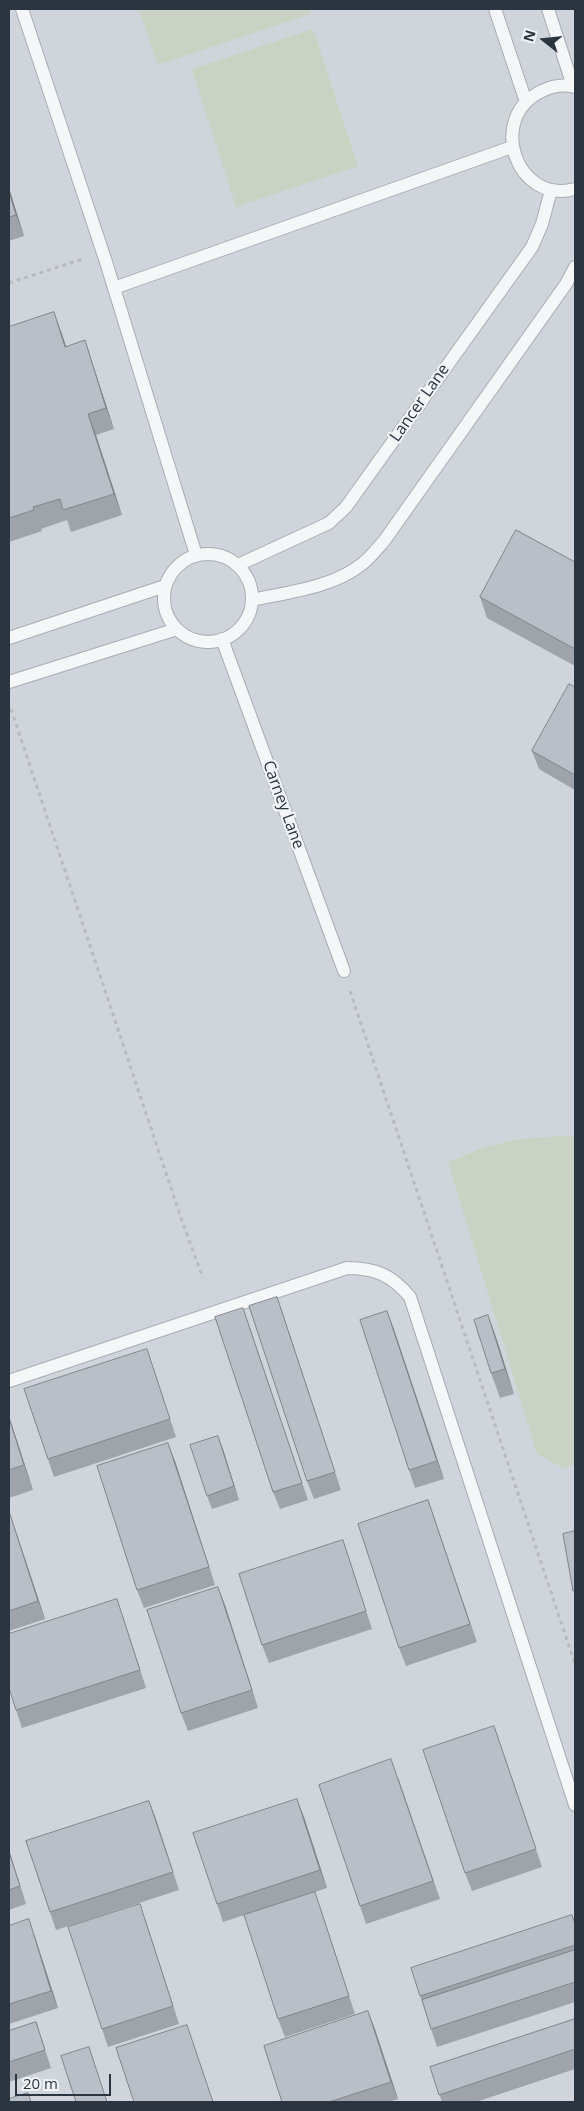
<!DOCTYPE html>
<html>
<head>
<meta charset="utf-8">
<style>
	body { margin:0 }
	#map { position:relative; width:584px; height:2111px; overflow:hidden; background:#e1e5e9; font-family:"Open Sans",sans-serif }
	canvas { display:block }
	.frame { position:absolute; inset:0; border:10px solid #2b3540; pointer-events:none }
	.north { position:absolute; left:519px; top:15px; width:50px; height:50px; -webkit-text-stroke:4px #f1f4f7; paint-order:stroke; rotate:286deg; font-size:14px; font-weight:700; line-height:20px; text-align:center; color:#2b3540 }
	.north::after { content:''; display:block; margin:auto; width:18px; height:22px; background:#2b3540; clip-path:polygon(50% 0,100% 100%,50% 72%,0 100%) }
	.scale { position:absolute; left:15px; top:2074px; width:96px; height:22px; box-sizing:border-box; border:2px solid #2b3540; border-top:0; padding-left:6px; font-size:15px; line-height:18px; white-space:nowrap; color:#2b3540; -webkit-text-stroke:4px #f1f4f7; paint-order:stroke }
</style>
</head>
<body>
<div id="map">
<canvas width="584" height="2111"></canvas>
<div class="frame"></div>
<div class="north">N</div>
<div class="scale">20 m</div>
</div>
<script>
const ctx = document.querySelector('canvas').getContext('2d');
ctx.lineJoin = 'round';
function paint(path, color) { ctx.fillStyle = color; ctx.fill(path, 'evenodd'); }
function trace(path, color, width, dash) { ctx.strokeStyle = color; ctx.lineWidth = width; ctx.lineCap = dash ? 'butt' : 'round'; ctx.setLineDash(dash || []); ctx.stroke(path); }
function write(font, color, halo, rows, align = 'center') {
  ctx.font = font + ' "Open Sans",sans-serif'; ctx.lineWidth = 4.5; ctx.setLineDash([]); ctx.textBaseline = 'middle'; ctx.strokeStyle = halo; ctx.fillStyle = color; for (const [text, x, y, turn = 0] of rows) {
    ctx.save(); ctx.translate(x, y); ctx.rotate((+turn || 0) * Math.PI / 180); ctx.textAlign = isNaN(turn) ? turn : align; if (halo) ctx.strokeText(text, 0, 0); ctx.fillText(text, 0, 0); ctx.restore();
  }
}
const built = new Path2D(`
	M 9,9 L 575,9 L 575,2102 L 9,2102 Z`);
const green = new Path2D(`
	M 139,9 L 309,9 L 311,14 L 158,65 Z
	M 313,29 L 358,166 L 236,207 L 192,69 Z
	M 559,1136 L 575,1136 L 575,1464 L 563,1468 L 537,1454 L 448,1162 L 483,1148 L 513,1140 Z`);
const path = new Path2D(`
	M 9,283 L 83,259
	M 11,709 L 181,1218 L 203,1278
	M 350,991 L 575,1664`);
const service = new Path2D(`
	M 22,9 L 106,262 L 196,555
	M 495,9 L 526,102
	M 548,9 L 573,86
	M 575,87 C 564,84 552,86 542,91 C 486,117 516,205 575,189
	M 114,288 L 512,147
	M164 598a44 44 0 1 1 88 0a44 44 0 1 1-88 0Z
	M 238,565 L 329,523 L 346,507 L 532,247 L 542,224 L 551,190
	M 252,600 C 288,592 332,588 362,564 C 370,558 377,549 384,541 L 566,284 L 575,267
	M 9,638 L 165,586
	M 222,639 L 344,971
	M 9,682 L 177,629
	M 9,1381 L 347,1268 C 375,1268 392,1275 410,1297 L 575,1805`);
const wall = new Path2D(`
	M 9,188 L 24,236 L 9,241 Z
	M 9,327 L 62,334 L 66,347 L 85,340 L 92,362 L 114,429 L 96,435 L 122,515 L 71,532 L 67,520 L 41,529 L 42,531 L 9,542 Z
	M 575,562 L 575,666 L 487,618 L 480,597 Z
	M 575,687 L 575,790 L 539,769 L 532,751 Z
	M 243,1308 L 308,1500 L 280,1509 L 273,1492 Z
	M 387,1311 L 444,1479 L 415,1488 L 409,1470 Z
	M 283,1315 L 341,1490 L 314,1499 L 307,1481 Z
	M 488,1315 L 497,1340 L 514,1394 L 500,1398 L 491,1373 Z
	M 153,1367 L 176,1437 L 54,1477 L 48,1459 Z
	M 9,1416 L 33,1490 L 9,1498 Z
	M 218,1436 L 239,1500 L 212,1509 L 207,1496 Z
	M 175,1461 L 215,1585 L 144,1608 L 137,1590 Z
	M 428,1500 L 477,1642 L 406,1666 L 399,1648 Z
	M 9,1511 L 45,1619 L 9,1631 Z
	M 343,1540 L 372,1629 L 269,1663 L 262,1645 Z
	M 225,1605 L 258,1708 L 188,1731 L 181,1713 Z
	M 123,1617 L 146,1688 L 22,1728 L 16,1710 Z
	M 494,1726 L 542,1867 L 472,1891 L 465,1873 Z
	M 398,1777 L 440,1899 L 366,1924 L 360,1906 Z
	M 149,1801 L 179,1890 L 56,1930 L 50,1912 Z
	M 304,1817 L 327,1888 L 223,1922 L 217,1904 Z
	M 9,1850 L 26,1904 L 9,1910 Z
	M 321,1910 L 355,2014 L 285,2037 L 278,2019 Z
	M 146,1922 L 179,2024 L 108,2047 L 102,2029 Z
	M 575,1923 L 575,2002 L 437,2047 L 411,1968 Z
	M 9,1926 L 35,1937 L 58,2008 L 9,2024 Z
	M 368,2011 L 398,2099 L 389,2102 L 282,2102 Z
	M 575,2019 L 575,2069 L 476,2102 L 442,2102 L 430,2067 Z
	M 36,2022 L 51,2068 L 9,2082 L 9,2031 Z`);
const shadedWall = new Path2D(`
	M 9,188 L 24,236 L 16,215 L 9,192 Z
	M 54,312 L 62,334 L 73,368 L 65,347 Z
	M 85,340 L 92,362 L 114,429 L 106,408 Z
	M 88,414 L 96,435 L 122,515 L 114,494 Z
	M 387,1311 L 394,1329 L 444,1479 L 437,1461 Z
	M 488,1315 L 497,1340 L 514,1394 L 505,1369 Z
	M 9,1416 L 33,1490 L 24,1465 L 9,1418 Z
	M 218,1436 L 223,1449 L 239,1500 L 234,1486 Z
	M 168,1443 L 175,1461 L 215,1585 L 209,1567 Z
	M 9,1510 L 45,1619 L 38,1601 Z
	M 218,1587 L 225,1605 L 258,1708 L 252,1690 Z
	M 297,1799 L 304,1817 L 327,1888 L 320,1870 Z
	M 149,1801 L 156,1819 L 179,1890 L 173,1872 Z
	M 9,1850 L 26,1904 L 9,1852 Z
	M 140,1904 L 146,1922 L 179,2024 L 173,2006 Z
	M 29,1919 L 35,1937 L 58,2008 L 51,1991 Z
	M 368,2011 L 375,2029 L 398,2099 L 391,2082 Z`);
const building = new Path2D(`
	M 9,192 L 16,215 L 9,217 Z
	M 54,312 L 65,347 L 85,340 L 106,408 L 88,414 L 114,494 L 63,510 L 60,499 L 33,507 L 34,510 L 9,518 L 9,327 Z
	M 516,530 L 575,562 L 575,649 L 480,597 Z
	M 569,684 L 575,687 L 575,775 L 532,751 Z
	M 277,1297 L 335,1472 L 307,1481 L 249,1306 Z
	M 243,1308 L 302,1483 L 273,1492 L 215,1317 Z
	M 387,1311 L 437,1461 L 409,1470 L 360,1320 Z
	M 488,1315 L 505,1369 L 491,1373 L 474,1320 Z
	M 147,1349 L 170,1419 L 48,1459 L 24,1389 Z
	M 9,1418 L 24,1465 L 9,1470 Z
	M 218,1436 L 234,1486 L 207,1496 L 190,1445 Z
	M 168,1443 L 209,1567 L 137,1590 L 97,1466 Z
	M 428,1500 L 470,1624 L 399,1648 L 358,1524 Z
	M 9,1511 L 38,1601 L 9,1611 Z
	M 575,1531 L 575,1591 L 573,1591 L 563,1534 Z
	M 343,1540 L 366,1611 L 262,1645 L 239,1574 Z
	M 218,1587 L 252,1690 L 181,1713 L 147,1610 Z
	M 117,1599 L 140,1670 L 16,1710 L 9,1688 L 9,1634 Z
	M 494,1726 L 536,1849 L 465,1873 L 423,1750 Z
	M 391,1759 L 433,1881 L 360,1906 L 319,1785 Z
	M 297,1799 L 320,1870 L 217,1904 L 193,1833 Z
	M 149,1801 L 173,1872 L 50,1912 L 26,1841 Z
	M 9,1852 L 20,1886 L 9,1890 Z
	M 315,1892 L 349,1996 L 278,2019 L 244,1915 Z
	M 140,1904 L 173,2006 L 102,2029 L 68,1927 Z
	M 572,1915 L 575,1924 L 575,1945 L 420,1996 L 411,1968 Z
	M 29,1919 L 51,1991 L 9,2004 L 9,1926 Z
	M 575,1950 L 575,1982 L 431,2029 L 422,2000 Z
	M 368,2011 L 391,2082 L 329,2102 L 282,2102 L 264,2046 Z
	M 575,2019 L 575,2049 L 439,2095 L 430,2067 Z
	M 36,2022 L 45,2050 L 9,2062 L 9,2031 Z
	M 187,2025 L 213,2102 L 134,2102 L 116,2048 Z
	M 89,2047 L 107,2102 L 76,2102 L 61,2056 Z
	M 28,2093 L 31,2102 L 9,2102 L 9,2099 Z`);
const streetNames = [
	["Lancer Lane",420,403,-55],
	["Carney Lane",283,805,70]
];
paint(built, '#d0d5db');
paint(green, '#c9d2c3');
trace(service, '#a7adb3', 14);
trace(path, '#b8bcc1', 3, [4, 4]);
trace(service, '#f4f6f8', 12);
paint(wall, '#9fa4aa');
paint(shadedWall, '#82868b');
paint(building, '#b9bfc6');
trace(building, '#82868b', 1);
write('16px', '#2b3540', '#f1f4f7', streetNames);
</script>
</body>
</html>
